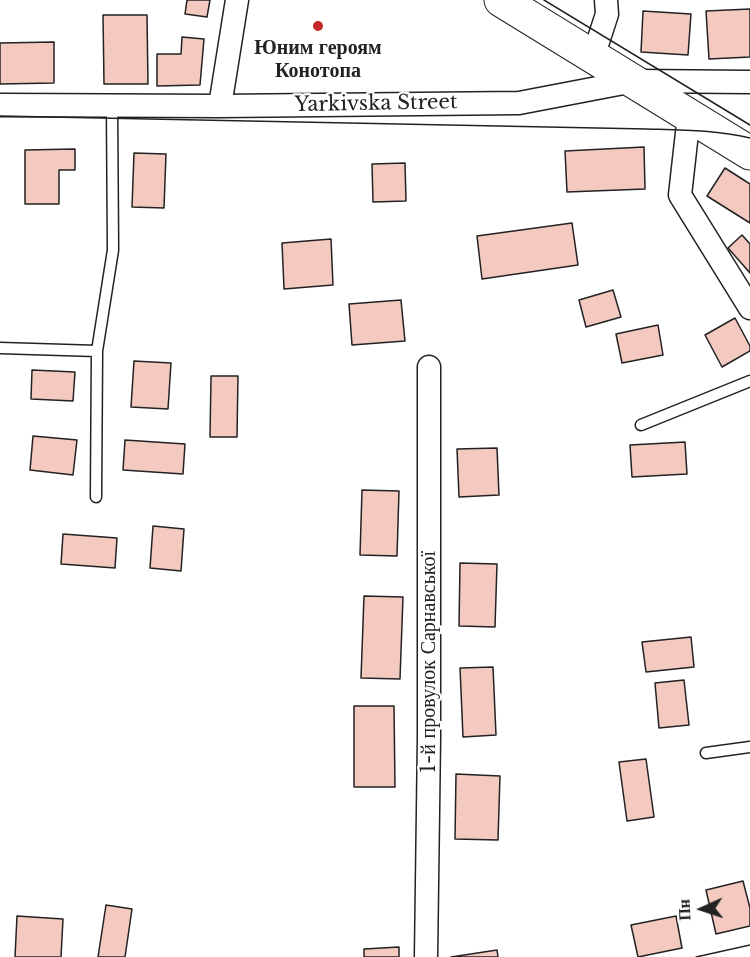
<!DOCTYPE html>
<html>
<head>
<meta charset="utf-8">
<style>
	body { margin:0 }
	#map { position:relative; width:750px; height:957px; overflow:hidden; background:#fff; font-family:"Libre Baskerville",serif }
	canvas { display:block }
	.north { position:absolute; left:672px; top:879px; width:60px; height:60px; -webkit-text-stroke:4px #fff; paint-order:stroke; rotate:267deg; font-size:16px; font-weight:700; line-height:24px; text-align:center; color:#222 }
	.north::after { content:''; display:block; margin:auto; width:21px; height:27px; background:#222; clip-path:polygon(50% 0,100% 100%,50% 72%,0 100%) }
</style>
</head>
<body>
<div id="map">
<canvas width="750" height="957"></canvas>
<div class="north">Пн</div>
</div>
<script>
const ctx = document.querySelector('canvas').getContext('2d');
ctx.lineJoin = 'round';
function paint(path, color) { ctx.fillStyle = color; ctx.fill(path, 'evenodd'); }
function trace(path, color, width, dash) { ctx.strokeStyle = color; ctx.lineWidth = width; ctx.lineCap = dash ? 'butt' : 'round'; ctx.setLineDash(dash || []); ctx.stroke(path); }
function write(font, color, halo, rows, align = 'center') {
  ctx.font = font + ' "Libre Baskerville",serif'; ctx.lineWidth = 4.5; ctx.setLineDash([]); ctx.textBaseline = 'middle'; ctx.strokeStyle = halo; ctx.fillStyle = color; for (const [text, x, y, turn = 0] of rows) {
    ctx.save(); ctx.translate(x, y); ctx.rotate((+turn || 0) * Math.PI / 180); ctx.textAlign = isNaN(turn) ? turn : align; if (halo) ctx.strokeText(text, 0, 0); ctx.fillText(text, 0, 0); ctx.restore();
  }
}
const building = new Path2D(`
	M 187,0 L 210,0 L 207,17 L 185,14 Z
	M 750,9 L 750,57 L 709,59 L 706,11 Z
	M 643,11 L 691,14 L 688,55 L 641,52 Z
	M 103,15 L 147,15 L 148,84 L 104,84 Z
	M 182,37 L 204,39 L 200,85 L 157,86 L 157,54 L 181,54 Z
	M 54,42 L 54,83 L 0,84 L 0,43 Z
	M 644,147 L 645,189 L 567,192 L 565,151 Z
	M 75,149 L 75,170 L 59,170 L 59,204 L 25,204 L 25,150 Z
	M 134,153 L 166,154 L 164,208 L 132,207 Z
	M 405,163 L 406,201 L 373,202 L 372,164 Z
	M 725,168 L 750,184 L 750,223 L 707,196 Z
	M 572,223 L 578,265 L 482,279 L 477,236 Z
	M 742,235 L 750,244 L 750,273 L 728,248 Z
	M 331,239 L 333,285 L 284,289 L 282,243 Z
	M 613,290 L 621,317 L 586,327 L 579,300 Z
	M 401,300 L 405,341 L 352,345 L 349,304 Z
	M 735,318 L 750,346 L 750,351 L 722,367 L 705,335 Z
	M 658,325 L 663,355 L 622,363 L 616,334 Z
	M 134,361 L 171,363 L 168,409 L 131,407 Z
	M 32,370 L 75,372 L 73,401 L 31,399 Z
	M 211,376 L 238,376 L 237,437 L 210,437 Z
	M 33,436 L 77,440 L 73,475 L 30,470 Z
	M 125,440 L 185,444 L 183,474 L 123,470 Z
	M 685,442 L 687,474 L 632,477 L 630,445 Z
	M 497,448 L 499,495 L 459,497 L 457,449 Z
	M 362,490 L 399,491 L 397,556 L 360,555 Z
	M 153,526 L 184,529 L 181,571 L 150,568 Z
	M 63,534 L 117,538 L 115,568 L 61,564 Z
	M 460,563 L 497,564 L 495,627 L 459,626 Z
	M 364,596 L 403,597 L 400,679 L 361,678 Z
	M 691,637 L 694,667 L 646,672 L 642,642 Z
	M 493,667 L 496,735 L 463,737 L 460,668 Z
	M 684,680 L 689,725 L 659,728 L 655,683 Z
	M 354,706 L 394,706 L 395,787 L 354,787 Z
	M 646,759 L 654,817 L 627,821 L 619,762 Z
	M 456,774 L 500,776 L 498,840 L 455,839 Z
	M 743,881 L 750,908 L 750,926 L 716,934 L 706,890 Z
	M 106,905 L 132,909 L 125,957 L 98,957 Z
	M 17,916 L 63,919 L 61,957 L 15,957 Z
	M 676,916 L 682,948 L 638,957 L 631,925 Z
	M 399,947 L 399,957 L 364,957 L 364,949 Z
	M 497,950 L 498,957 L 451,957 Z`);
const lane = new Path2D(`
	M 0,348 L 97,351
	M 641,425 L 750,381
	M 96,497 L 97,351 L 113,250 L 112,106
	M 706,753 L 750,747`);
const street = new Path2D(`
	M 593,57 L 607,14 L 606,0
	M 0,105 L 220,106 L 519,103 L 634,81 L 750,82
	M 220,106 L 237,0
	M 689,115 L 680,195 L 750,308
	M 426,957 L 429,737 L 429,367`);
const primary = new Path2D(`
	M 501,0 L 750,153`);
const tram = new Path2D(`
	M 544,0 L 750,125
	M 0,116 L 647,129 C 682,130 717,130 750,138
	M 696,957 L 750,945`);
const markers = [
	[318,26,6,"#c62828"]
];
const poiNames = [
	["Юним героям",318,48],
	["Конотопа",318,71]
];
const streetNames = [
	["Yarkivska Street",376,104,-1],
	["1-й провулок Сарнавської",429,662,-90]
];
paint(building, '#f3c9c0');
trace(building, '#222', 1.5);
trace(lane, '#222', 13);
trace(street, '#222', 25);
trace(primary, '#222', 35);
trace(lane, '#fff', 10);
trace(street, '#fff', 22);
trace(primary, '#fff', 33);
trace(tram, '#222', 1.5);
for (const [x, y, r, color] of markers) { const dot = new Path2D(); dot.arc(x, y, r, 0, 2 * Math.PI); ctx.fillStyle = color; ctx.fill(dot); trace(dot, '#fff', 2); }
write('bold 20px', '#222', '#fff', poiNames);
write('20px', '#222', '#fff', streetNames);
</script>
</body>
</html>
